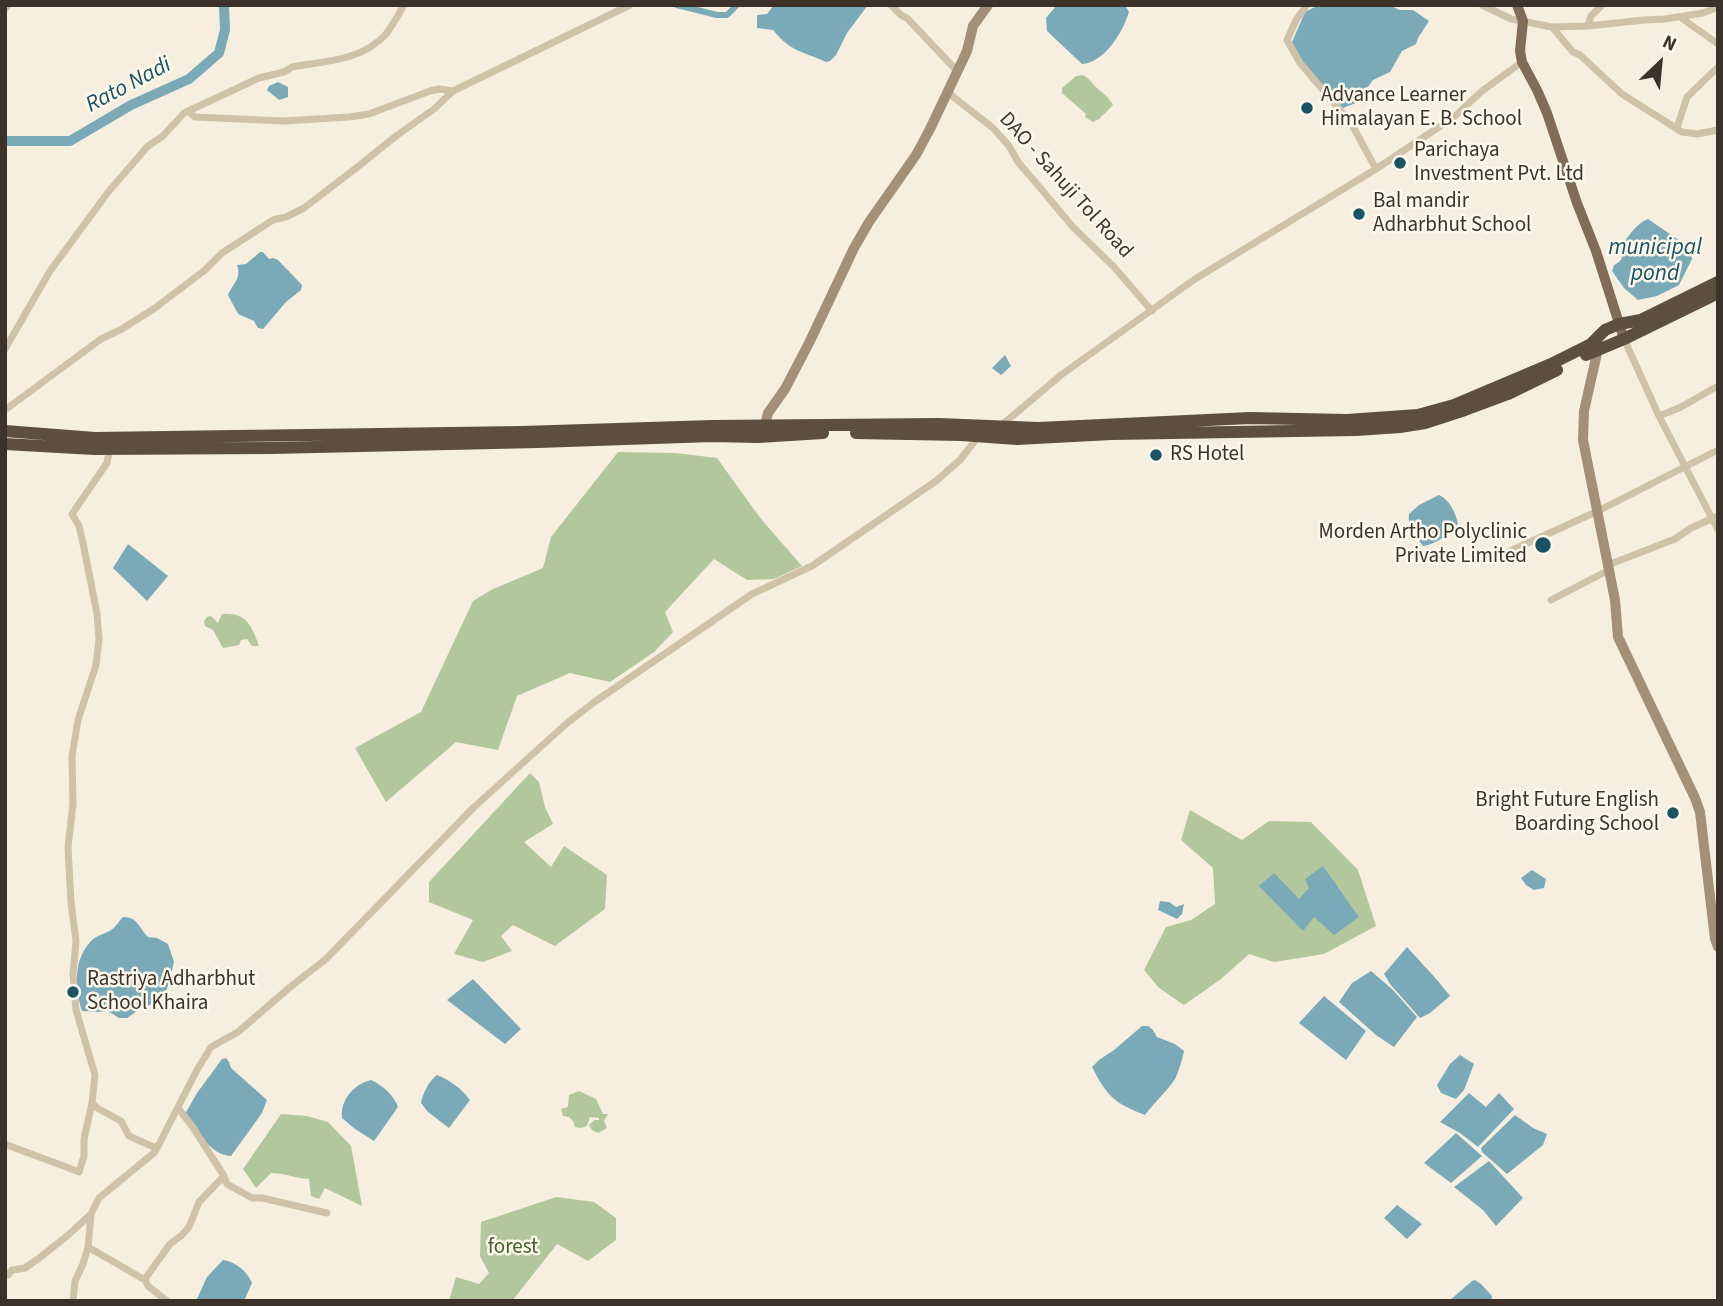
<!DOCTYPE html>
<html>
<head>
<meta charset="utf-8">
<style>
	body { margin:0 }
	#map { position:relative; width:1723px; height:1306px; overflow:hidden; background:#f6efdf; font-family:"Source Sans 3",sans-serif }
	canvas { display:block }
	.frame { position:absolute; inset:0; border:7px solid #3c3229; pointer-events:none }
	.north { position:absolute; left:1625px; top:28px; width:70px; height:70px; -webkit-text-stroke:5px #fcf8ec; paint-order:stroke; rotate:26deg; font-size:19px; font-weight:700; line-height:28px; text-align:center; color:#3c3229 }
	.north::after { content:''; display:block; margin:auto; width:24px; height:32px; background:#3c3229; clip-path:polygon(50% 0,100% 100%,50% 72%,0 100%) }
</style>
</head>
<body>
<div id="map">
<canvas width="1723" height="1306"></canvas>
<div class="frame"></div>
<div class="north">N</div>
</div>
<script>
const ctx = document.querySelector('canvas').getContext('2d');
ctx.lineJoin = 'round';
function paint(path, color) { ctx.fillStyle = color; ctx.fill(path, 'evenodd'); }
function trace(path, color, width, dash) { ctx.strokeStyle = color; ctx.lineWidth = width; ctx.lineCap = dash ? 'butt' : 'round'; ctx.setLineDash(dash || []); ctx.stroke(path); }
function write(font, color, halo, rows, align = 'center') {
  ctx.font = font + ' "Source Sans 3",sans-serif'; ctx.lineWidth = 5; ctx.setLineDash([]); ctx.textBaseline = 'middle'; ctx.strokeStyle = halo; ctx.fillStyle = color; for (const [text, x, y, turn = 0] of rows) {
    ctx.save(); ctx.translate(x, y); ctx.rotate((+turn || 0) * Math.PI / 180); ctx.textAlign = isNaN(turn) ? turn : align; if (halo) ctx.strokeText(text, 0, 0); ctx.fillText(text, 0, 0); ctx.restore();
  }
}
const green = new Path2D(`
	M 1082,75 C 1090,78 1090,82 1096,87 C 1102,93 1109,97 1113,105 L 1099,119 L 1093,122 L 1085,117 L 1086,114 L 1062,93 L 1062,88 L 1076,76 Z
	M 618,452 L 675,453 L 717,458 L 761,519 L 802,566 L 774,579 L 747,580 L 714,559 L 665,612 L 673,632 L 654,652 L 610,682 L 570,673 L 517,696 L 498,750 L 456,742 L 386,802 L 355,748 L 421,712 L 473,601 L 491,590 L 543,568 L 551,537 Z
	M 222,614 C 246,612 252,626 259,646 L 252,646 L 247,639 L 241,640 L 239,645 L 223,648 L 213,630 L 205,626 L 204,621 L 207,617 L 211,616 L 218,623 Z
	M 530,773 L 539,782 L 545,807 L 553,824 L 524,842 L 551,867 L 564,846 L 607,875 L 605,909 L 555,946 L 513,925 L 501,936 L 512,951 L 483,962 L 454,954 L 473,920 L 429,902 L 429,882 Z
	M 1190,810 L 1242,840 L 1269,821 L 1311,822 L 1358,870 L 1376,926 L 1324,954 L 1274,962 L 1249,954 L 1221,979 L 1184,1005 L 1159,988 L 1144,970 L 1166,927 L 1191,920 L 1215,904 L 1213,868 L 1181,840 Z
	M 579,1091 L 596,1099 L 603,1114 L 608,1114 L 604,1121 L 607,1128 L 598,1133 L 592,1130 L 589,1125 L 594,1120 L 599,1120 L 599,1118 L 590,1117 L 587,1126 L 581,1128 L 575,1127 L 573,1121 L 569,1117 L 563,1116 L 561,1109 L 568,1107 L 569,1095 Z
	M 281,1114 L 307,1116 L 328,1122 L 351,1146 L 362,1206 L 325,1188 L 319,1199 L 311,1196 L 309,1179 C 295,1178 285,1173 271,1173 L 256,1188 L 243,1169 Z
	M 556,1197 L 594,1202 L 616,1218 L 616,1240 L 588,1261 L 557,1244 L 512,1301 L 449,1301 L 456,1277 L 479,1284 L 489,1273 L 480,1256 L 481,1222 Z`);
const water = new Path2D(`
	M 774,5 L 868,5 L 847,33 L 836,55 L 830,61 L 826,62 C 802,51 791,52 773,30 L 757,28 L 757,15 L 767,14 Z
	M 1057,5 L 1125,5 L 1129,12 C 1123,32 1104,63 1082,64 L 1047,31 L 1046,18 Z
	M 1319,5 L 1390,5 L 1399,10 L 1413,10 L 1429,21 L 1418,38 L 1416,44 L 1402,51 L 1390,72 L 1373,80 L 1356,103 L 1343,108 L 1302,61 L 1292,42 L 1305,12 Z
	M 278,82 L 288,87 L 288,97 L 279,100 L 267,90 L 269,86 Z
	M 1648,219 L 1686,245 L 1691,253 L 1692,259 L 1679,285 L 1657,296 L 1638,300 L 1624,288 L 1612,271 L 1614,265 C 1628,258 1618,255 1623,245 C 1628,235 1638,223 1648,219 Z
	M 260,252 L 263,252 L 269,259 L 273,258 L 278,260 L 302,285 L 301,290 L 286,302 L 263,329 L 258,328 L 254,321 L 238,314 L 228,295 C 233,284 242,277 237,265 L 246,264 Z
	M 1005,355 L 1011,366 L 1001,375 L 992,368 Z
	M 1439,495 C 1449,499 1456,513 1458,524 C 1450,534 1436,544 1423,546 C 1416,535 1407,528 1409,514 L 1419,505 Z
	M 128,544 L 168,576 L 147,601 L 113,568 Z
	M 1323,866 L 1359,917 L 1334,935 L 1314,917 L 1303,931 L 1259,886 L 1274,873 L 1299,899 L 1309,888 L 1305,879 Z
	M 1532,870 L 1546,879 L 1544,888 L 1534,890 L 1526,885 L 1521,878 Z
	M 1160,901 L 1169,902 L 1176,907 L 1184,904 L 1182,914 L 1177,919 L 1158,910 Z
	M 123,917 C 138,917 139,928 148,937 L 157,938 L 168,944 L 174,962 L 167,989 L 156,1002 L 137,1011 L 127,1018 L 119,1018 L 108,1011 L 99,1012 L 82,1011 C 75,988 73,960 91,941 C 97,935 105,934 111,930 C 116,927 119,921 123,917 Z
	M 1407,947 L 1438,981 L 1450,996 L 1430,1013 L 1420,1018 L 1390,984 L 1384,974 Z
	M 1371,971 L 1393,990 L 1417,1017 L 1394,1047 L 1376,1035 L 1339,1002 L 1352,983 Z
	M 473,979 L 521,1029 L 505,1044 L 447,1000 Z
	M 1324,996 L 1366,1031 L 1346,1060 L 1299,1023 Z
	M 1142,1026 L 1148,1026 L 1153,1030 L 1157,1037 L 1175,1044 L 1184,1051 C 1183,1057 1178,1074 1175,1079 C 1167,1091 1154,1103 1145,1115 C 1114,1103 1107,1096 1092,1067 L 1099,1060 L 1114,1050 Z
	M 1460,1055 L 1474,1064 L 1464,1090 L 1456,1099 L 1441,1093 L 1437,1085 L 1450,1064 Z
	M 226,1058 L 229,1062 L 231,1068 L 267,1100 L 262,1113 L 231,1156 C 209,1155 197,1129 185,1114 L 197,1093 L 222,1059 Z
	M 437,1075 C 450,1080 462,1089 470,1100 L 449,1128 L 428,1112 L 421,1103 C 423,1093 429,1081 437,1075 Z
	M 371,1080 C 382,1085 394,1095 398,1107 L 374,1141 L 355,1129 L 342,1118 C 340,1100 354,1084 371,1080 Z
	M 1469,1093 L 1486,1107 L 1499,1093 L 1514,1109 L 1478,1147 L 1460,1133 L 1440,1122 Z
	M 1515,1115 L 1533,1128 L 1547,1134 L 1543,1145 L 1507,1174 L 1482,1152 L 1481,1148 Z
	M 1456,1133 L 1482,1156 L 1451,1183 L 1424,1163 Z
	M 1489,1161 L 1523,1198 L 1496,1226 L 1483,1210 L 1454,1187 Z
	M 1397,1205 L 1422,1224 L 1407,1239 L 1384,1218 Z
	M 223,1260 C 236,1262 247,1271 252,1283 L 244,1301 L 196,1301 L 207,1277 Z
	M 1475,1280 L 1481,1284 L 1492,1296 L 1491,1301 L 1449,1301 L 1472,1281 Z`);
const canal = new Path2D(`
	M 677,5 L 717,15 L 727,15 L 737,5`);
const river = new Path2D(`
	M 5,141 L 70,141 L 131,105 L 189,79 L 219,53 L 225,30 L 224,5`);
const street = new Path2D(`
	M 891,5 L 901,15 L 907,18 L 957,71
	M 1307,5 L 1296,20 L 1287,40 L 1300,63 L 1351,123 L 1376,169
	M 1482,5 L 1511,19 L 1552,27 L 1588,26 L 1644,20 L 1665,19 L 1703,13 L 1718,7
	M 5,9 L 8,5
	M 1680,17 L 1718,44
	M 1588,26 L 1591,16 L 1602,5
	M 1552,27 L 1573,52 L 1580,55 L 1622,94 L 1682,132 L 1697,134 L 1718,130
	M 949,89 L 951,95 L 956,99 L 993,128 L 1009,146 L 1018,162 L 1042,190 L 1072,226 L 1114,267 L 1152,311
	M 188,111 L 195,117 L 284,121 L 349,117 L 369,114 L 430,91 L 439,89 L 453,91
	M 1677,128 L 1687,97 L 1718,67
	M 1624,339 L 1659,416 L 1718,530
	M 5,349 L 50,271 L 109,191 L 148,146 L 163,136 L 184,113 L 259,78 L 284,72 L 292,67 C 325,61 362,61 386,34 C 393,25 398,15 404,5
	M 5,410 L 101,339 L 122,329 L 155,308 L 205,270 L 222,253 L 273,220 L 286,217 L 304,208 L 360,165 L 396,136 L 434,109 L 453,91 L 630,5
	M 1659,416 L 1679,408 L 1718,386
	M 1003,424 L 1061,375 L 1195,279 L 1376,169 L 1454,117 L 1482,91 L 1522,62
	M 1497,557 L 1598,511 L 1718,450
	M 1608,565 L 1675,539 L 1691,528 L 1718,516
	M 1551,600 L 1609,570
	M 92,1103 L 97,1108 L 121,1121 L 129,1136 L 156,1148
	M 178,1108 L 192,1126 L 224,1176 L 227,1184 L 252,1198 L 262,1198 L 327,1213
	M 5,1144 C 30,1154 54,1162 79,1172 L 84,1156 L 84,1139 L 92,1103 L 95,1075 L 76,1010 L 73,974 L 76,941 L 71,902 L 68,847 L 73,804 L 72,756 L 78,720 L 96,665 L 99,639 L 97,614 L 84,548 L 79,526 L 72,514 L 107,463 L 110,448
	M 88,1247 L 145,1280
	M 5,1275 L 8,1275 L 12,1270 L 25,1268 L 38,1259 L 67,1236 L 91,1214
	M 73,1301 L 75,1281 L 83,1264 L 88,1247 L 91,1214 L 99,1198 L 155,1152 L 197,1070 L 211,1047 L 238,1032 L 289,988 L 326,959 L 473,808 L 566,724 L 593,703 L 752,594 L 812,566 L 936,481 L 960,460 L 978,437
	M 167,1301 L 148,1286 L 145,1280 L 147,1276 L 170,1244 L 182,1235 L 189,1227 L 199,1202 L 224,1176`);
const secondary = new Path2D(`
	M 1598,349 L 1584,411 L 1583,440 L 1615,600 L 1618,637 L 1695,798 L 1700,812 L 1715,939 L 1718,947
	M 765,425 L 768,413 L 785,389 L 809,343 L 854,248 L 869,222 L 916,155 L 930,129 L 967,51 L 973,26 L 988,5`);
const primary = new Path2D(`
	M 1517,5 L 1523,21 L 1520,51 L 1522,62 L 1537,90 L 1547,113 L 1577,203 L 1596,251 L 1624,339`);
const highway = new Path2D(`
	M 1586,355 L 1624,339 L 1718,293
	M 5,431 L 95,438 L 522,432 L 712,426 L 939,424 L 1038,428 L 1250,418 L 1347,420 L 1418,415 L 1454,405 L 1551,364 L 1591,344 L 1605,330 L 1619,324 L 1641,320 L 1718,282
	M 856,433 L 961,435 L 1017,439 L 1111,434 L 1356,430 L 1400,427 L 1425,423 L 1465,410 L 1508,394 L 1557,370
	M 5,444 L 94,449 L 272,448 L 538,442 L 712,436 L 758,437 L 823,433`);
const markers = [
	[1307,108,7,"#195364"],
	[1400,163,7,"#195364"],
	[1359,214,7,"#195364"],
	[1156,455,7,"#195364"],
	[1543,545,9,"#195364"],
	[1673,813,7,"#195364"],
	[73,992,7,"#195364"]
];
const poiNames = [
	["Advance Learner",1321,96],
	["Himalayan E. B. School",1321,120],
	["Parichaya",1414,151],
	["Investment Pvt. Ltd",1414,175],
	["Bal mandir",1373,202],
	["Adharbhut School",1373,226],
	["RS Hotel",1170,455],
	["Morden Artho Polyclinic",1527,533,"right"],
	["Private Limited",1527,557,"right"],
	["Bright Future English",1659,801,"right"],
	["Boarding School",1659,825,"right"],
	["Rastriya Adharbhut",87,980],
	["School Khaira",87,1004]
];
const streetNames = [
	["DAO - Sahuji Tol Road",1065,186,48]
];
const parkNames = [
	["forest",513,1248]
];
const waterNames = [
	["Rato Nadi",129,86,-28],
	["municipal",1655,249],
	["pond",1655,275]
];
paint(green, '#b2c79c');
paint(water, '#7aaab7');
trace(canal, '#7aaab7', 6);
trace(river, '#7aaab7', 10);
trace(street, '#d0c1a9', 7);
trace(secondary, '#a49079', 10);
trace(primary, '#806c59', 10);
trace(highway, '#5e4e3f', 12);
for (const [x, y, r, color] of markers) { const dot = new Path2D(); dot.arc(x, y, r, 0, 2 * Math.PI); ctx.fillStyle = color; ctx.fill(dot); trace(dot, '#fcf8ec', 2.5); }
write('21px', '#3c3229', '#fcf8ec', poiNames, 'left');
write('21px', '#3c3229', '#fcf8ec', streetNames);
write('21px', '#425e2a', '#fcf8ec', parkNames);
write('italic 23px', '#195364', '#fcf8ec', waterNames);
</script>
</body>
</html>
